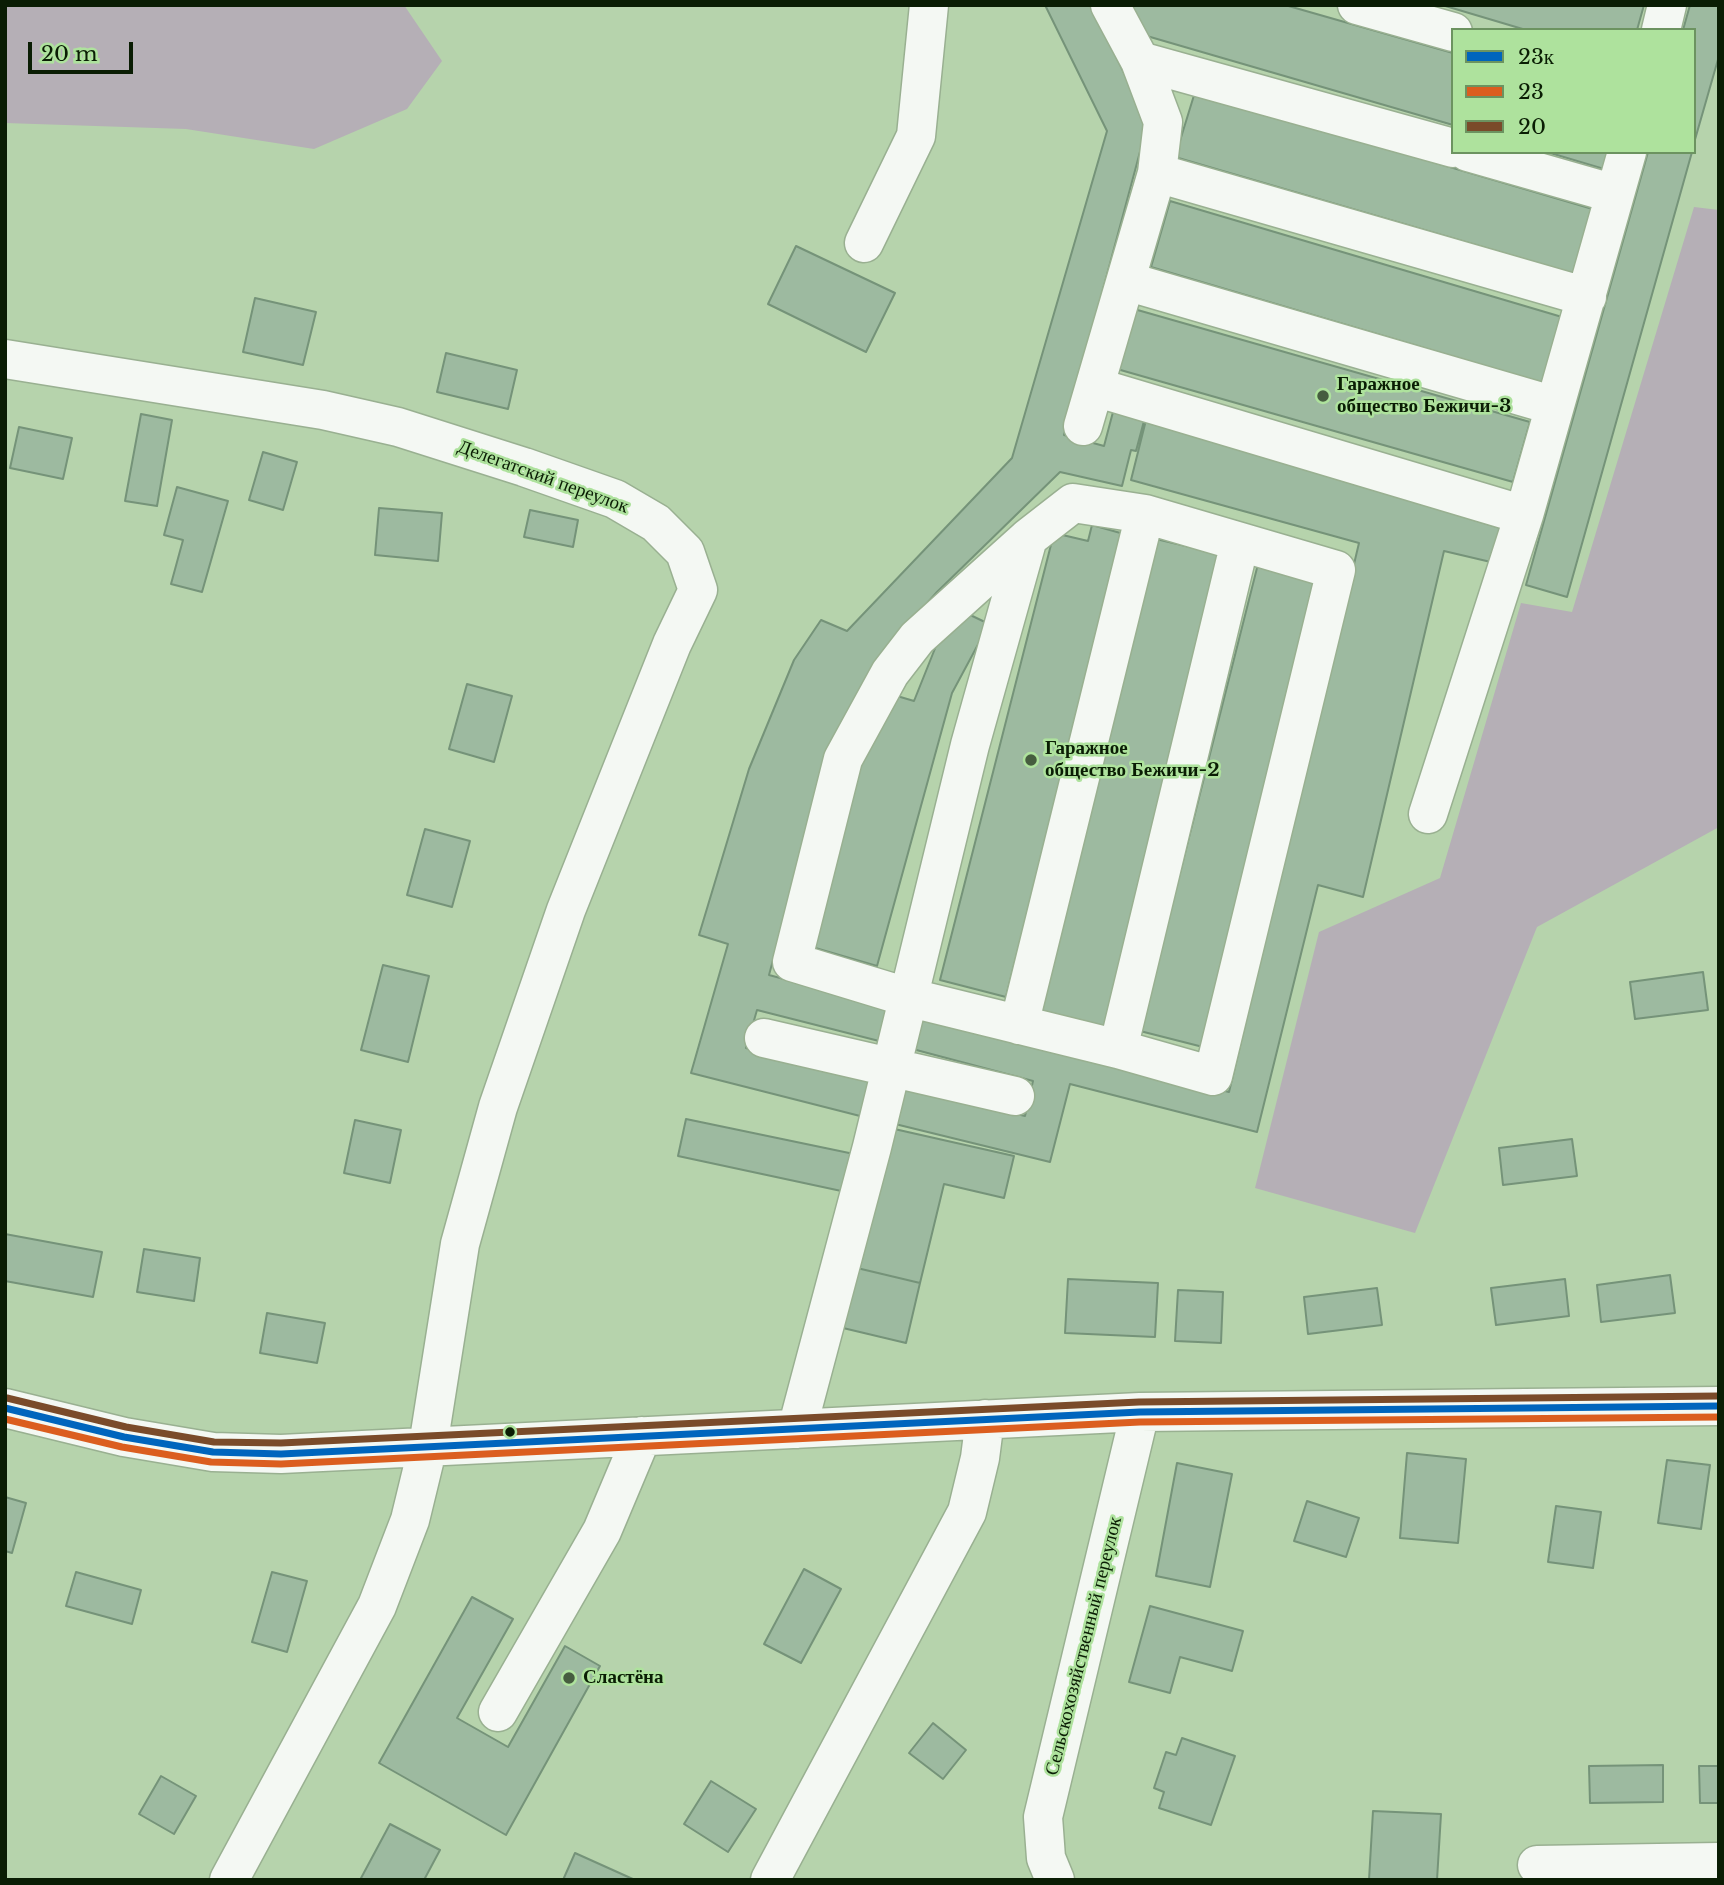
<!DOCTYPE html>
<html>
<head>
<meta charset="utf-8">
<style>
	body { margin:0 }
	#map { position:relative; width:1724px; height:1885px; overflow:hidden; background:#b6d3ac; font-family:"Libre Baskerville",serif }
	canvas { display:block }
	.frame { position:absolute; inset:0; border:7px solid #0a1d04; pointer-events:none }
	.legend { position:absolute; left:1451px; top:28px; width:245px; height:126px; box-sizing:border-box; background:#aee29d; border:2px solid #6c9360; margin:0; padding:9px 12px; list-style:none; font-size:21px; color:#0a1d04 }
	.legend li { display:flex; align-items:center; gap:14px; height:35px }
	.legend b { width:35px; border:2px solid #6c9360 }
	.scale { position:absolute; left:28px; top:42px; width:105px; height:32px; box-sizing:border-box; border:4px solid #0a1d04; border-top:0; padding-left:9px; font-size:21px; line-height:24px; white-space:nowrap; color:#0a1d04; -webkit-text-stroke:5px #aee29d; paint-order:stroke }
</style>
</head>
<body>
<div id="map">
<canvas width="1724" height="1885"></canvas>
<div class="frame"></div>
<ul class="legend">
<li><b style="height:9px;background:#0065bd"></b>23к</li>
<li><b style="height:9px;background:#db5e1f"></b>23</li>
<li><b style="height:9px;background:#7a4b2a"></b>20</li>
</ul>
<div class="scale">20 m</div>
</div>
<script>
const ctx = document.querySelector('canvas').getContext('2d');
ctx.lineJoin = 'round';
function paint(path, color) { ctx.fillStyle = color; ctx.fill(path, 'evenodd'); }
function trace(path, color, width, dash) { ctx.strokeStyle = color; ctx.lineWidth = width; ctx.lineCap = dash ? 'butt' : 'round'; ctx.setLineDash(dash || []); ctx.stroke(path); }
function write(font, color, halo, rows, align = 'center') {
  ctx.font = font + ' "Libre Baskerville",serif'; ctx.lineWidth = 5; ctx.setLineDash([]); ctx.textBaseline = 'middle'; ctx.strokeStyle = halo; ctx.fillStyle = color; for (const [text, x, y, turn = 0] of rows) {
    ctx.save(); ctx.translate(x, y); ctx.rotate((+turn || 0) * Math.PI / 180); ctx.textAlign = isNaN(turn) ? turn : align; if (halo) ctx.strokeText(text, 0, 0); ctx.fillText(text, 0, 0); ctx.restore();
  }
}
const green = new Path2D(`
	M 5,5 L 404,5 L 442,61 L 407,109 L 314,149 L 186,129 L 5,123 Z
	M 1694,207 L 1719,210 L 1719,827 L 1537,927 L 1415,1233 L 1255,1188 L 1319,932 L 1440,878 L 1521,603 L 1572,612 Z`);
const building = new Path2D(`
	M 1045,5 L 1091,5 L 1148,122 L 1064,435 L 1104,446 L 1113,412 L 1144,421 L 1136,451 L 1131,450 L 1122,486 L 1060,472 L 937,592 L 875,662 L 828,756 L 769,975 L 892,1008 L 883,1042 L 757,1010 L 746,1048 L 874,1082 L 864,1117 L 691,1073 L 728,944 L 699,935 L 749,769 L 794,660 L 821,620 L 847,631 L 1012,458 L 1107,131 Z
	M 1122,5 L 1285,5 L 1453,53 L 1453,125 L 1140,34 Z
	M 1442,5 L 1644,5 L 1637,30 L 1526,30 Z
	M 1690,5 L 1719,5 L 1719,56 L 1694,143 L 1694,30 L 1683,30 Z
	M 1195,92 L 1596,210 L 1578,275 L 1175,157 Z
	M 1547,152 L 1608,152 L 1604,169 Z
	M 1648,152 L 1692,152 L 1567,597 L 1526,585 Z
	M 1170,201 L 1562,317 L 1542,383 L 1151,267 Z
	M 796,246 L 895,293 L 866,352 L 768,304 Z
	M 255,298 L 316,312 L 303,365 L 243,352 Z
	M 1134,309 L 1530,422 L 1513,482 L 1117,369 Z
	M 446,353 L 517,370 L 508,409 L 437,392 Z
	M 141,414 L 172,420 L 157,506 L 125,501 Z
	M 1146,420 L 1504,529 L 1495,563 L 1444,551 L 1363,897 L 1318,885 L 1257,1132 L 1070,1084 L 1050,1162 L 891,1123 L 900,1086 L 1025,1116 L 1033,1081 L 905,1047 L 913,1014 L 1229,1092 L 1359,543 L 1131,480 Z
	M 19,427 L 72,438 L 63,479 L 10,468 Z
	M 263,452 L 297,462 L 283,510 L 249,500 Z
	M 177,487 L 228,501 L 202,592 L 171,584 L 183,540 L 164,535 Z
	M 379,508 L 442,513 L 438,561 L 375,555 Z
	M 530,510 L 578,520 L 573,547 L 524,537 Z
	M 1092,525 L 1124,534 L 1006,997 L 940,980 L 1054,533 L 1088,541 Z
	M 1156,539 L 1224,555 L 1108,1028 L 1041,1011 Z
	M 1258,564 L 1321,580 L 1203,1047 L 1140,1031 Z
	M 964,612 L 989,624 L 952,693 L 877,966 L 812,947 L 859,758 L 897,696 L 914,701 L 936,646 Z
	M 467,684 L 512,696 L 494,762 L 449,749 Z
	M 425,829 L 470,841 L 452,907 L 407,895 Z
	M 383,965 L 429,976 L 408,1062 L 361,1050 Z
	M 1703,972 L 1708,1010 L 1635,1019 L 1630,982 Z
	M 686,1119 L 854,1154 L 846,1192 L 678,1156 Z
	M 355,1120 L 401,1130 L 390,1183 L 344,1173 Z
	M 890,1128 L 1014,1156 L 1004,1198 L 944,1184 L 920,1283 L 857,1268 Z
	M 1572,1139 L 1577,1176 L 1503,1185 L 1499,1148 Z
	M 5,1234 L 102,1252 L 93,1297 L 5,1281 Z
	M 144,1249 L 200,1258 L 194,1301 L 137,1292 Z
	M 857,1268 L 920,1283 L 906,1343 L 843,1328 Z
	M 1670,1275 L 1675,1313 L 1601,1322 L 1597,1285 Z
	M 1068,1279 L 1158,1283 L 1155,1337 L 1065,1333 Z
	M 1565,1279 L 1569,1316 L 1496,1325 L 1491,1288 Z
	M 1377,1288 L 1382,1325 L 1308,1334 L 1304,1297 Z
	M 1178,1290 L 1223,1292 L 1221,1343 L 1175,1341 Z
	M 267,1313 L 325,1323 L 317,1363 L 260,1353 Z
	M 1407,1453 L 1466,1459 L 1458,1543 L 1400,1538 Z
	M 1667,1460 L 1710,1465 L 1701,1529 L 1658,1523 Z
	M 1177,1463 L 1232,1474 L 1210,1587 L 1156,1576 Z
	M 5,1497 L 26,1503 L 12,1553 L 5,1551 Z
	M 1307,1501 L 1359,1518 L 1346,1557 L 1294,1541 Z
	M 1556,1506 L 1601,1512 L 1593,1568 L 1548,1562 Z
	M 804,1569 L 841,1589 L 801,1663 L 764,1644 Z
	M 76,1572 L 141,1590 L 132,1624 L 66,1606 Z
	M 272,1572 L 307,1581 L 287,1652 L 252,1642 Z
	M 472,1597 L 513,1619 L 457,1718 L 508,1747 L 565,1646 L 600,1666 L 506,1835 L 379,1763 Z
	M 1150,1606 L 1243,1631 L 1232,1671 L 1180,1657 L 1170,1693 L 1129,1682 Z
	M 933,1723 L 966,1750 L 943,1779 L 909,1753 Z
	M 1182,1738 L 1235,1756 L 1211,1825 L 1159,1808 L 1164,1792 L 1154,1788 L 1166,1752 L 1176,1755 Z
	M 1663,1765 L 1663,1802 L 1590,1803 L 1589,1766 Z
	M 1699,1766 L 1719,1766 L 1719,1803 L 1700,1803 Z
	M 161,1776 L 196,1796 L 174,1834 L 139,1814 Z
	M 711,1781 L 756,1809 L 728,1852 L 684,1824 Z
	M 1373,1811 L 1441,1814 L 1437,1880 L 1369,1880 Z
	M 390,1824 L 440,1850 L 424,1880 L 360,1880 Z
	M 575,1853 L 635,1880 L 563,1880 Z`);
const minor = new Path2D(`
	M 1110,5 L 1140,61 L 1453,148
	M 1357,5 L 1453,32
	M 1661,30 L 1667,5
	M 1468,152 L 1615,194
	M 1157,173 L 1587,297
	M 864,243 L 916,136 L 929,5
	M 1126,281 L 1555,406
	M 5,359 L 323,410 L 398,427 L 524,467 L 615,499 L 656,523 L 685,552 L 698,590 L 672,644 L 566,910 L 498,1107 L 460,1244 L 428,1446 L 410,1520 L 377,1606 L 229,1880
	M 1095,387 L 1524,515
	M 1083,426 L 1157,173 L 1163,122 L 1140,61
	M 1428,814 L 1524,515 L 1627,152
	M 1019,1025 L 1145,514
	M 764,1038 L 1015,1096
	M 1118,1049 L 1240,542
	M 5,1408 L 124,1437 L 213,1452 L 281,1454 L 1140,1412 L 1719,1406
	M 797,1429 L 872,1147 L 970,745 L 1028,538 L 1073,503 L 1145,514 L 1336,570 L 1213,1076 L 1118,1049 L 907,997 L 792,962 L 843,759 L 890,673 L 917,638 L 1028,538
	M 498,1712 L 602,1531 L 642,1436
	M 1537,1865 L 1719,1862
	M 770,1880 L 967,1512 L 980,1458 L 985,1419
	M 1055,1880 L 1046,1858 L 1043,1817 L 1140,1412`);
const bus1 = new Path2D(`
	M 5,1408 L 124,1437 L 213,1452 L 281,1454 L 1140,1412 L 1719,1406`);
const bus2 = new Path2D(`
	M 5,1419 L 122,1447 L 211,1462 L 281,1464 L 1140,1422 L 1719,1417`);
const bus3 = new Path2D(`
	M 7,1398 L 126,1427 L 214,1442 L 281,1443 L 1139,1402 L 1719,1396`);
const markers = [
	[1323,396,7,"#465d3f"],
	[1031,760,7,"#465d3f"],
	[510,1432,6,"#0a1d04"],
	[569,1678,7,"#465d3f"]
];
const poiNames = [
	["Гаражное",1337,385],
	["общество Бежичи-3",1337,407],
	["Гаражное",1045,749],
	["общество Бежичи-2",1045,771],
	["Сластёна",583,1678]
];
const streetNames = [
	["Делегатский переулок",543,477,20],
	["Сельскохозяйственный переулок",1084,1646,-76]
];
paint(green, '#b5afb6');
paint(building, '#9dbaa0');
trace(building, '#759379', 2);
trace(minor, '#99b091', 41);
trace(minor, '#f4f8f3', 38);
trace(bus1, '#0065bd', 7);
trace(bus2, '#db5e1f', 7);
trace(bus3, '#7a4b2a', 7);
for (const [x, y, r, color] of markers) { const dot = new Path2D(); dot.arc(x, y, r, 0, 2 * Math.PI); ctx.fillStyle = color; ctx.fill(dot); trace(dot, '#aee29d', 2.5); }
write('bold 19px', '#0a1d04', '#aee29d', poiNames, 'left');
write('19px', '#0a1d04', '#aee29d', streetNames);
</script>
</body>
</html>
